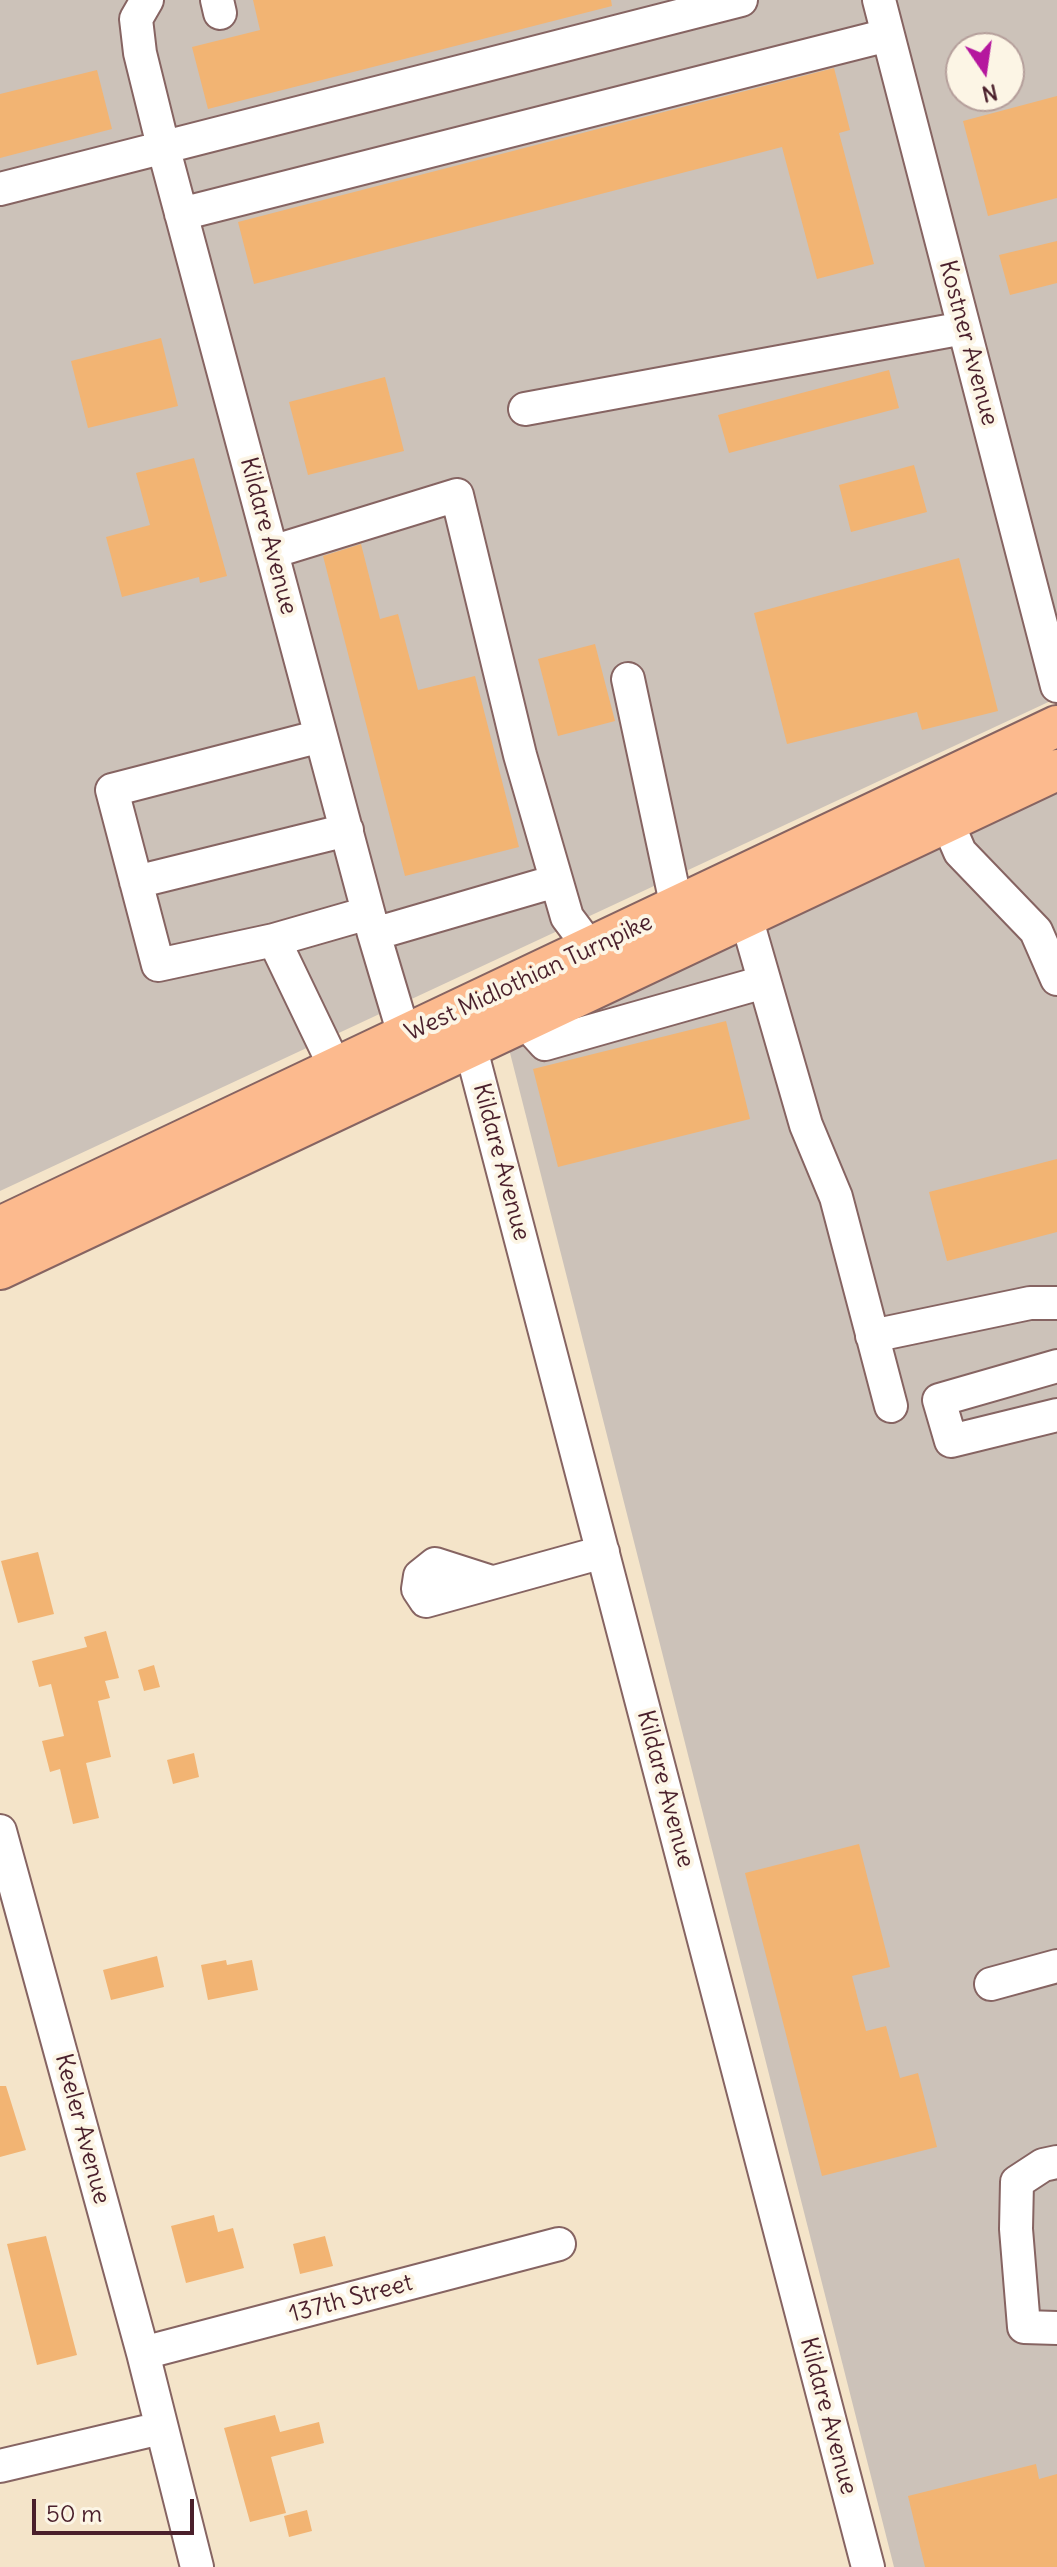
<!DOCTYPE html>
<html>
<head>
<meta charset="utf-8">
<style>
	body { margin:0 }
	#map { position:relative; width:1057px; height:2567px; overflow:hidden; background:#f4e4c9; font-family:Delius,sans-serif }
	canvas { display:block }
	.north { position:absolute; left:945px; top:32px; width:80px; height:80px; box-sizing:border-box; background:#fcf5e5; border:2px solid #b59f9b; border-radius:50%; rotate:167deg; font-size:22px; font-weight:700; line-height:32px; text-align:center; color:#4a1f2b }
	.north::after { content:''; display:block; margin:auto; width:28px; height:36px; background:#b5179e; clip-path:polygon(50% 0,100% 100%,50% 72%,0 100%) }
	.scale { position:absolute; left:32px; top:2499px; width:162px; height:36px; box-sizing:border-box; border:4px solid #4a1f2b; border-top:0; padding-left:10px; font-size:24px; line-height:28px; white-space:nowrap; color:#4a1f2b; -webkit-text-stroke:6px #fcf5e5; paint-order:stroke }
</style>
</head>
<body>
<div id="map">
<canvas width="1057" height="2567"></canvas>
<div class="north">N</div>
<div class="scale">50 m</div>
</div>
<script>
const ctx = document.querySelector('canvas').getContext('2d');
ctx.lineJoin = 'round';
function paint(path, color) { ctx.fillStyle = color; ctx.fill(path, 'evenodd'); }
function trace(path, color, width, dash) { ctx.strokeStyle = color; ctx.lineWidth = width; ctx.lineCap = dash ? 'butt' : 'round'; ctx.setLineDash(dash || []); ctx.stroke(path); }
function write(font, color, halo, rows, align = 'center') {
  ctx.font = font + ' Delius,sans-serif'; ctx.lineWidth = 8; ctx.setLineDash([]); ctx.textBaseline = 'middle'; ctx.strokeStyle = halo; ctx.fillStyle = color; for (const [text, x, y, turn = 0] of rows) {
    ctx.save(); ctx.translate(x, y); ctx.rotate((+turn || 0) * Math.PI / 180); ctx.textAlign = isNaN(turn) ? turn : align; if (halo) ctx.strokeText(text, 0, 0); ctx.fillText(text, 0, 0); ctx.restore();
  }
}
const industrial = new Path2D(`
	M 0,0 L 1057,0 L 1057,698 L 0,1191 ZM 961,48 L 1009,48 L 1009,96 L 961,96 Z
	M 1057,788 L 1057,2567 L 894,2567 L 508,1045 Z`);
const building = new Path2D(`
	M 253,0 L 611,0 L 612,6 L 208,109 L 192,47 L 260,30 Z
	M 834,68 L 850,130 L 839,133 L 874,264 L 817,279 L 782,147 L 254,284 L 238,222 Z
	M 97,70 L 112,129 L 0,158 L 0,94 Z
	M 1057,96 L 1057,198 L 988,216 L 963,121 Z
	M 1057,241 L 1057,283 L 1010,295 L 999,255 Z
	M 161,338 L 178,406 L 88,428 L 71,361 Z
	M 889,370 L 899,408 L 729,453 L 718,415 Z
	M 385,377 L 404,451 L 308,475 L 289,402 Z
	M 194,458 L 227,576 L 200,583 L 199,577 L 122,597 L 106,537 L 150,525 L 136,473 Z
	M 914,465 L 927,512 L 851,532 L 839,485 Z
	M 361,544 L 380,619 L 398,614 L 418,690 L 475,676 L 519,847 L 405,876 L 323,556 Z
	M 959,558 L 998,711 L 922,730 L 917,712 L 787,744 L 754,613 Z
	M 595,644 L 615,721 L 558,736 L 538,659 Z
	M 726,1021 L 750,1119 L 558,1167 L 533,1069 Z
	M 1057,1159 L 1057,1232 L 947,1261 L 929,1192 Z
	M 38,1552 L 54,1614 L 18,1623 L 1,1561 Z
	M 106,1631 L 119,1678 L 105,1681 L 110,1698 L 98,1701 L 111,1757 L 86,1763 L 99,1818 L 73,1824 L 60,1769 L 50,1772 L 42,1741 L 64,1736 L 51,1684 L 39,1687 L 32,1661 L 87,1647 L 84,1637 Z
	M 154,1665 L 160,1687 L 144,1691 L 138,1670 Z
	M 194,1753 L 199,1777 L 173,1784 L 167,1760 Z
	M 859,1844 L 890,1967 L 852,1976 L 866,2031 L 886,2026 L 900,2078 L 918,2073 L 937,2147 L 822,2176 L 745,1873 Z
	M 157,1956 L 164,1987 L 111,2000 L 103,1970 Z
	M 226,1960 L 227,1965 L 252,1960 L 258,1990 L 208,2000 L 201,1965 Z
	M 0,2086 L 6,2086 L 26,2150 L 0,2157 Z
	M 214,2215 L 218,2232 L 233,2228 L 244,2268 L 186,2283 L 171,2226 Z
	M 46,2236 L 77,2355 L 37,2365 L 7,2244 Z
	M 325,2236 L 333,2266 L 300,2274 L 293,2244 Z
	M 275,2415 L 280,2432 L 319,2422 L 324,2443 L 271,2457 L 286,2513 L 250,2522 L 224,2428 Z
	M 1036,2464 L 1039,2479 L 1057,2474 L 1057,2567 L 925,2567 L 908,2496 Z
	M 307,2510 L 312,2531 L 289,2537 L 284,2516 Z`);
const minor = new Path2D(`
	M 147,0 L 136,19 L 140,53 L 163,146 L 374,934 L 411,1058
	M 217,0 L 220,13
	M 879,0 L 1057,686
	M 0,189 L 741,0
	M 181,214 L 888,35
	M 525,409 L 964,328
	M 272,552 L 457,495 L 520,755 L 567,917 L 591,949
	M 628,679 L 677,908
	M 947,822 L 960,852 L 1036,931 L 1057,979
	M 136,882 L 347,830
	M 746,917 L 806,1125 L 836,1197 L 891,1406
	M 374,934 L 556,881
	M 274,940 L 158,965 L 112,790 L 321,736
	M 525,1022 L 545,1044 L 764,982
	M 465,1026 L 868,2567
	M 336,1069 L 274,940 L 368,913
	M 872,1336 L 1030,1303 L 1057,1303
	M 1057,1366 L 939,1400 L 951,1441 L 1057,1415
	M 488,1581 L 435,1564 L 420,1576 L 418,1589 L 426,1601 L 603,1552
	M 0,1831 L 143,2353 L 197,2567
	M 991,1984 L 1057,1966
	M 1057,2162 L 1043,2165 L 1017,2182 L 1016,2229 L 1024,2327 L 1057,2328
	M 143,2353 L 559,2244
	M 0,2466 L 161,2428`);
const major = new Path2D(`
	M 0,1227 L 1057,726
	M 0,1269 L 1057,770`);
const streetNames = [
	["Kostner Avenue",968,343,75],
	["Kildare Avenue",268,536,75],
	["West Midlothian Turnpike",529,978,-25],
	["Kildare Avenue",501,1162,75],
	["Kildare Avenue",665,1789,75],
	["Keeler Avenue",82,2129,75],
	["137th Street",351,2299,-15],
	["Kildare Avenue",828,2416,75]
];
paint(industrial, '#ccc2b9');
paint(building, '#f2b473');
trace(minor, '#866462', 36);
trace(major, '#866462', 44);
trace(minor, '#fff', 32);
trace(major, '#fcba8e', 40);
write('24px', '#4a1f2b', '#fcf5e5', streetNames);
</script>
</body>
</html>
